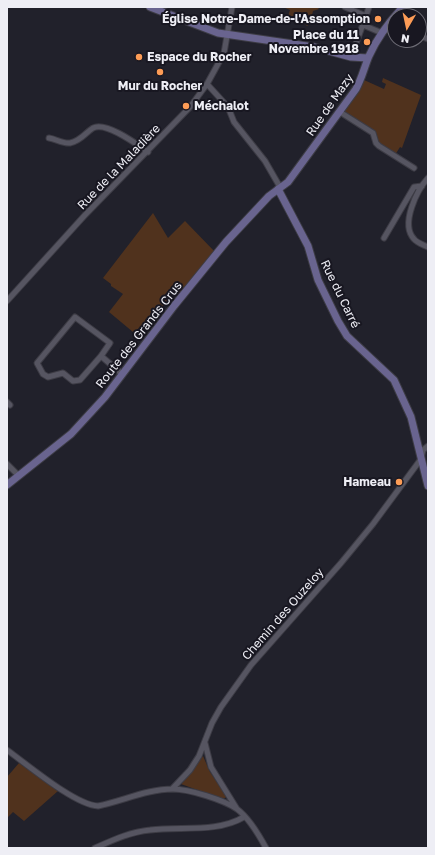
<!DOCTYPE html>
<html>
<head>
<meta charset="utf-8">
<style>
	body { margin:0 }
	#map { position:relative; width:435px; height:855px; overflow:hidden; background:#21212b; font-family:"Golos Text",sans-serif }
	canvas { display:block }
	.frame { position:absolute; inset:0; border:8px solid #eeeef5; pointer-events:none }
	.north { position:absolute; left:387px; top:8px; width:40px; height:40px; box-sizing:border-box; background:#181721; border:1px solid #6e6d76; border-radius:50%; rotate:189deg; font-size:11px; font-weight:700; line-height:16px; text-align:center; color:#eeeef5 }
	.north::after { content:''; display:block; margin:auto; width:14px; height:18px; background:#fd9c56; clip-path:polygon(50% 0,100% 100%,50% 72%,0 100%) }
</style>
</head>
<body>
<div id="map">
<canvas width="435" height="855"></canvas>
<div class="frame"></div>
<div class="north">N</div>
</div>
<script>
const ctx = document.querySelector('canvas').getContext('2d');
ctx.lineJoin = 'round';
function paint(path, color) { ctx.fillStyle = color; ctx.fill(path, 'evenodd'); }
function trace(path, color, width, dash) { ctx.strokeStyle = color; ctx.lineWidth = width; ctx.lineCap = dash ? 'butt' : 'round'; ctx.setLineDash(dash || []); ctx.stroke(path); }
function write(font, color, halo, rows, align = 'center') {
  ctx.font = font + ' "Golos Text",sans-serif'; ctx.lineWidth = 4; ctx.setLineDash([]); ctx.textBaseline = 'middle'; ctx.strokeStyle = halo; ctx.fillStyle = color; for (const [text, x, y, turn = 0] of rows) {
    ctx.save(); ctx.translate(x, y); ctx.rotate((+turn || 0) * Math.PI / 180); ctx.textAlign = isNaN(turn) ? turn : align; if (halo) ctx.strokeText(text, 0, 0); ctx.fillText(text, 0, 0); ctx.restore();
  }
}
const green = new Path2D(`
	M 283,7 L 317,7 L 319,9 L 313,11 L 312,15 L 316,17 L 307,26 L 303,22 L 296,21 L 295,16 L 290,21 L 283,22 L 277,19 L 278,16 L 288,16 L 290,10 Z
	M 383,78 L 421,95 L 402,148 L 400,147 L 395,155 L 378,143 L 374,133 L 343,113 L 364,80 L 384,89 L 386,84 L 382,82 Z
	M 153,213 L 168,238 L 185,221 L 215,252 L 178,295 L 175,291 L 139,337 L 109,312 L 123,294 L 111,286 L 111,284 L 103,278 Z
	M 203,756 L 210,772 L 227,797 L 222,799 L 181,784 Z
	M 19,763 L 58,791 L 24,821 L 13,812 L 7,818 L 7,777 Z`);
const street = new Path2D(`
	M 345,7 L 366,16 L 351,57
	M 366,16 L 369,7
	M 389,22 L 395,26
	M 363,25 L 382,33
	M 419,35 L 428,39
	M 207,84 L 228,107 L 234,122 L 265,161 L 280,187
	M 340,112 L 373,133 L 376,143 L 379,146 L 414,168
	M 49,138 C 56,139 63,144 70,143 C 81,141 85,133 93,128 C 106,121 138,145 148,152
	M 428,178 C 417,190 400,224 414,239 C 417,243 424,245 428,247
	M 384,238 L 414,187 L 422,186
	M 7,301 L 85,215 L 190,107 L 207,84 L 224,53 L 232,7
	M 101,356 L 80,380 L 73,381 L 63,373 L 48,377 L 43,374 L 37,363 L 75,317 L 110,343 L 101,356 L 122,374
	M 7,402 L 10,405
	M 7,464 L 19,476
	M 205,743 L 211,767 L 237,809
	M 7,750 C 28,765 75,805 98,806 C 123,801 147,789 173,789 C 189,789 224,800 237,809 C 249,818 259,835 266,848
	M 172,789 L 190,770 L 199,756 L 212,723 L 221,707 L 251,665 L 341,563 L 373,524 L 421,459 L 423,450 L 428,446
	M 95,848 C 113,840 130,832 150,830 C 181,826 217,833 244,817`);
const secondary = new Path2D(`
	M 150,7 L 218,33 L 314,47 L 351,57 L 368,58
	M 278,189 L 308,246 L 318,280 L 338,321 L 347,336 L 394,380 L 411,417 L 428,486
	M 7,485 L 71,434 L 105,397 L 174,306 L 226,242 L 269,196 L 288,182 L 356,89 C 362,78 364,68 369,56 C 377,38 389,22 403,7`);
const markers = [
	[378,19,4,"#fd9c56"],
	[367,42,4,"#fd9c56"],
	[139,57,4,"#fd9c56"],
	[160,72,4,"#fd9c56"],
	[186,106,4,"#fd9c56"],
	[399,482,4,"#fd9c56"]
];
const poiNames = [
	["Église Notre-Dame-de-l'Assomption",370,19],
	["Place du 11",359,35],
	["Novembre 1918",359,49],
	["Espace du Rocher",147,57,"left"],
	["Mur du Rocher",160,86,"center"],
	["Méchalot",194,106,"left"],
	["Hameau",391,482]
];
const streetNames = [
	["Rue de Mazy",330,105,-55],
	["Rue de la Maladière",119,167,-46],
	["Rue du Carré",340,294,64],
	["Route des Grands Crus",139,335,-52],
	["Chemin des Ouzeloy",283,614,-49]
];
paint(green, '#50321d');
trace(street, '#3d3c45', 7);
trace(secondary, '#3d3c45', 9);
trace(street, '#565561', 5);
trace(secondary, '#69648f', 7);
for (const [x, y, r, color] of markers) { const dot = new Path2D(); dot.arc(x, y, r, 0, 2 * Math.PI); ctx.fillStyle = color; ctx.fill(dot); trace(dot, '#181721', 1.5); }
write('bold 12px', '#eeeef5', '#181721', poiNames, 'right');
write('12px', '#eeeef5', '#181721', streetNames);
</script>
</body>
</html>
